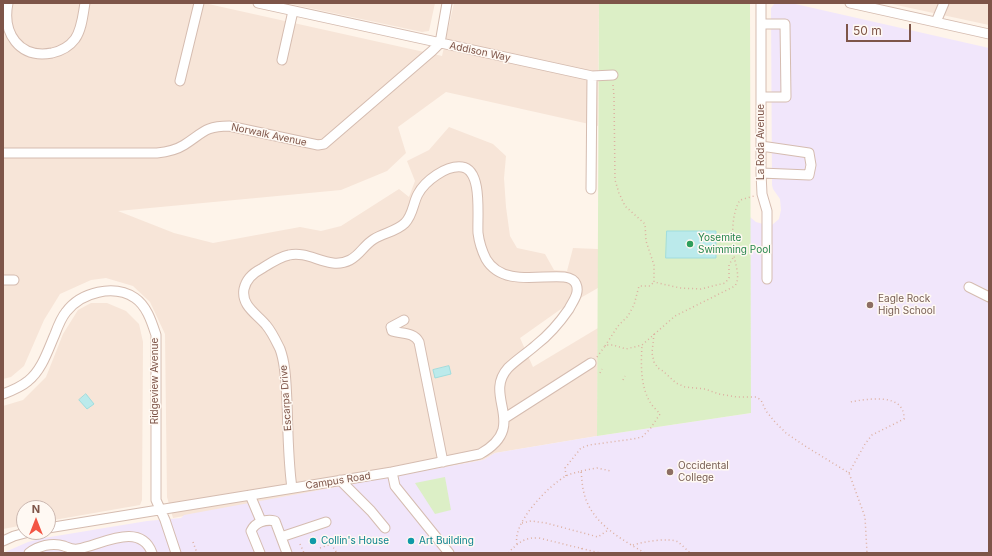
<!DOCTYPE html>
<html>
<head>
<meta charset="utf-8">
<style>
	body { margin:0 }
	#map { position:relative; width:992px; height:556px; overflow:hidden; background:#fef4ea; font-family:Inter,sans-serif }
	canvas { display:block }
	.frame { position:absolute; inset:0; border:4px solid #7e5549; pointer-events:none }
	.north { position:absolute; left:16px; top:500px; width:40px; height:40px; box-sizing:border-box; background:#fff9f3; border:1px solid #cbb7af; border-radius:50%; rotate:0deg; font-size:11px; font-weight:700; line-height:16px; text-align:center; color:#7e5549 }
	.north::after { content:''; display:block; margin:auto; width:14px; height:18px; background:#f35544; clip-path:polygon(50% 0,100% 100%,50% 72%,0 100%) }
	.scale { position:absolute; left:846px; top:24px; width:65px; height:18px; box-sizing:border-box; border:2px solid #7e5549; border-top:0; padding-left:5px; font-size:12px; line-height:14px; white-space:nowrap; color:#7e5549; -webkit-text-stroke:3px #fff9f3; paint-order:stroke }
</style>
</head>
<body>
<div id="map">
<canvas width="992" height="556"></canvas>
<div class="frame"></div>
<div class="north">N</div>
<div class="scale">50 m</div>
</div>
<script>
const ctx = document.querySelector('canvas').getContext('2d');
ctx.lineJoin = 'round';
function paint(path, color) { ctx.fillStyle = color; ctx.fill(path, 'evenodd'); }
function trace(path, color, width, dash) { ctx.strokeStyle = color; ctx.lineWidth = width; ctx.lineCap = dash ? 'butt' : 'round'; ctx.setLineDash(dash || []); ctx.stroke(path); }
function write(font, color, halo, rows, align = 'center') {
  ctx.font = font + ' Inter,sans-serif'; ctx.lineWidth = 3; ctx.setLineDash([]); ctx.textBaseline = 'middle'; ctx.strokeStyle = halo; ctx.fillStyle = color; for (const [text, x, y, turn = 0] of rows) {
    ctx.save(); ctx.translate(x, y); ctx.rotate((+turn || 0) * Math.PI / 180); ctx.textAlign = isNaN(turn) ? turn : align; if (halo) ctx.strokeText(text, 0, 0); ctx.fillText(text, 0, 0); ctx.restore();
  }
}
const residential = new Path2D(`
	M 3,3 L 204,3 L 442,56 L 454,3 L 599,3 L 598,126 L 446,92 L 398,127 L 406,153 L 387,171 L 341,190 L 118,211 L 174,233 L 213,243 L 300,227 L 321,231 L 341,226 L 399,189 L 409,197 L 415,181 L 407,161 L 429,150 L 449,127 L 493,144 L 506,156 L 504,178 L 506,207 L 510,236 L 517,248 L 545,254 L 554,270 L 567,271 L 573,248 L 598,249 L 598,288 L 561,309 L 520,338 L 533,367 L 598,328 L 597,436 L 495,453 L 483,460 L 173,518 L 167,497 L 165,334 L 150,302 L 133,286 L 106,278 L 91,280 L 60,294 L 44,320 L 24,366 L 11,377 L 3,379 Z
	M 286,3 L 435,3 L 429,31 L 422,32 Z
	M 887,3 L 989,3 L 989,25 Z
	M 91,303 L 107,303 L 126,311 L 139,324 L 143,342 L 142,500 L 140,505 L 48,521 L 48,508 L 24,508 L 24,525 L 3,529 L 3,406 L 23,400 L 46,377 L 63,334 L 78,310 Z`);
const education = new Path2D(`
	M 775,3 L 791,3 L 989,48 L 989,553 L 3,553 L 28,542 L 44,538 L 147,521 L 181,518 L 184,515 L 483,460 L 495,453 L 597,436 L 751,413 L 750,217 L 756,222 L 763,224 L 772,225 L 779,219 L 781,210 L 780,199 L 773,189 L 772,185 L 771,8 Z`);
const green = new Path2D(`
	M 599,3 L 750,3 L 751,413 L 597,436 Z
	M 445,477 L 451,510 L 435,514 L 415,483 Z`);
const water = new Path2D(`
	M 667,231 L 716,231 L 716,258 L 666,258 Z
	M 449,366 L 451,374 L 435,378 L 433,370 Z
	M 86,394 L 94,404 L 87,409 L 79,400 Z`);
const path = new Path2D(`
	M 613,85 L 614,96 L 615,180 L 619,193 L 625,206 L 645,224 L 646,241 L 654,265 L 654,282 L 680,288 L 701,289 L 725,283 L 729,278 L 729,265 L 734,256
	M 654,334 L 652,353 L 654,362 L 658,368 L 663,371 L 676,383 L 685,387 L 705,389 L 719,394 L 737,397 L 756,397 L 761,400 L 766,411 L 775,422 L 786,433 L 805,446 L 849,473 L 865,517 L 867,553
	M 605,346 L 618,326 L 628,316 L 634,305 L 639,286 L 650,286 L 654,282
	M 597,357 L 605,346 L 608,345 L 613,345 L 626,349 L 642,345 L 675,316 L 735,286 C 741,276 735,265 734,255 C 732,238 731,214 740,200 L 754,196
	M 600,373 L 602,369
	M 623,380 L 625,376
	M 581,471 L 597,468 L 611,471
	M 849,473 L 865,444 L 872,435 L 904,419 C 905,392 867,399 850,402
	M 566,476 L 565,468 L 581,448 L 589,445 L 633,439 L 642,437 L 650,429 L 660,414 C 657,410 652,406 650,402 C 640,385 641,363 642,345
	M 522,523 L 531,521 L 546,523 L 598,537 L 608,530
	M 193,542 L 197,553
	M 300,544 L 304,553
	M 517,544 C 512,523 549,485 566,476 C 571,473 576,473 581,471 C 582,479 582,486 584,493 C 591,523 621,539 645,553
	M 633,545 C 643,542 669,537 678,542 C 682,545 686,549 690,553
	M 320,548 L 331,544 L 337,553
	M 508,553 C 518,543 524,537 539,538 L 600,553
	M 580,553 L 582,548`);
const minor = new Path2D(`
	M 8,3 C 2,33 19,59 52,53 C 61,51 69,47 75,39 C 82,29 83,14 85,3
	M 258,3 L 592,76 L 591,189
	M 761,3 L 761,173 L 762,194 L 767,211 L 767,279
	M 850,3 L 989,34
	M 936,22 L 944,3
	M 761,24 L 785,24 L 786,97 L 761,97
	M 282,60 L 293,11
	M 592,76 L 613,75
	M 180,81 L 199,3
	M 761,146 L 809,153 L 811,165 L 809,175 L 761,173
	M 3,153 L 157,153 C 167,152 176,150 184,145 C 203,133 205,126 229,126 L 318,145 L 324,144 L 432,51 L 440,43 L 447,3
	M 3,280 L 14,280
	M 969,287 L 989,297
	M 404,320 L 391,327 L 392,331 C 402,334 414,332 419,342 L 443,462
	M 3,394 C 11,391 21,387 28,381 C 42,370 48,350 55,334 C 58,326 61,318 66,312 C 81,292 114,284 135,298 C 147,306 152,323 156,335 L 156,500 L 165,520 L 176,553
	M 505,418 L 591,363
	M 392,472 L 395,486 L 449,553
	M 340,480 L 371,511 L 385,528
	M 250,495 L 261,521
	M 48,528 L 392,472 L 480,454 C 530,426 482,397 508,368 C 516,360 527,353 536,345 C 549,335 560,322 569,309 C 573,301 580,293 576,284 C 567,264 507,295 486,259 C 482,251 479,241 478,233 C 477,217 483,170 462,167 C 446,165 425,181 418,194 C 413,203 413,215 405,223 C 397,231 384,233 374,239 C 364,245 360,255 350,260 C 329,271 310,250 289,255 C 279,257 269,264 261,269 C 253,273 246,280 244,289 C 241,306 257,314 266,325 C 272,332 276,341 280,349 C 286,365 286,385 287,402 C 288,431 288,460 292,488
	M 281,537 L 326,522
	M 3,541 L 14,536 L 29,532
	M 29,553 C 38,546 52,542 64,546 C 69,548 72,550 78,549 C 101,545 140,521 152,553
	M 260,553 L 251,531 C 255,522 266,519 275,521 L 287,553`);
const markers = [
	[690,244,4,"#2e9e5b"],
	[870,305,4,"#8d6e63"],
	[670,472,4,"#8d6e63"],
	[313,541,4,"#0f9aa8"],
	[411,541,4,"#0f9aa8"]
];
const streetNames = [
	["Addison Way",480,52,12],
	["Norwalk Avenue",269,135,12],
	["La Roda Avenue",761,142,-90],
	["Ridgeview Avenue",155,381,-90],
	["Escarpa Drive",286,398,-94],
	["Campus Road",338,481,-9]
];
const leisureNames = [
	["Yosemite",698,238],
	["Swimming Pool",698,250]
];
const educationNames = [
	["Eagle Rock",878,299],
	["High School",878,311],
	["Occidental",678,466],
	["College",678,478]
];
const cultureNames = [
	["Collin's House",321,541],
	["Art Building",419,541]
];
paint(residential, '#f7e5d8');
paint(education, '#f1e6fb');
paint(green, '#dcefc6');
paint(water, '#bbeaeb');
trace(water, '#a0ddde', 1);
trace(minor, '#d5bcb0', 11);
trace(path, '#ddb0a1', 1.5, [1, 3]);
trace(minor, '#fff', 9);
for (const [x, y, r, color] of markers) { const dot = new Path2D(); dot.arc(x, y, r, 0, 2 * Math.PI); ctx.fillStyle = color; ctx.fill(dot); trace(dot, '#fff9f3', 1.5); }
write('10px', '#7e5549', '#fff9f3', streetNames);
write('10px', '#27864d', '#fff9f3', leisureNames, 'left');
write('10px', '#785e54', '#fff9f3', educationNames, 'left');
write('10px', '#0d838f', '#fff9f3', cultureNames, 'left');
</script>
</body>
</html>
